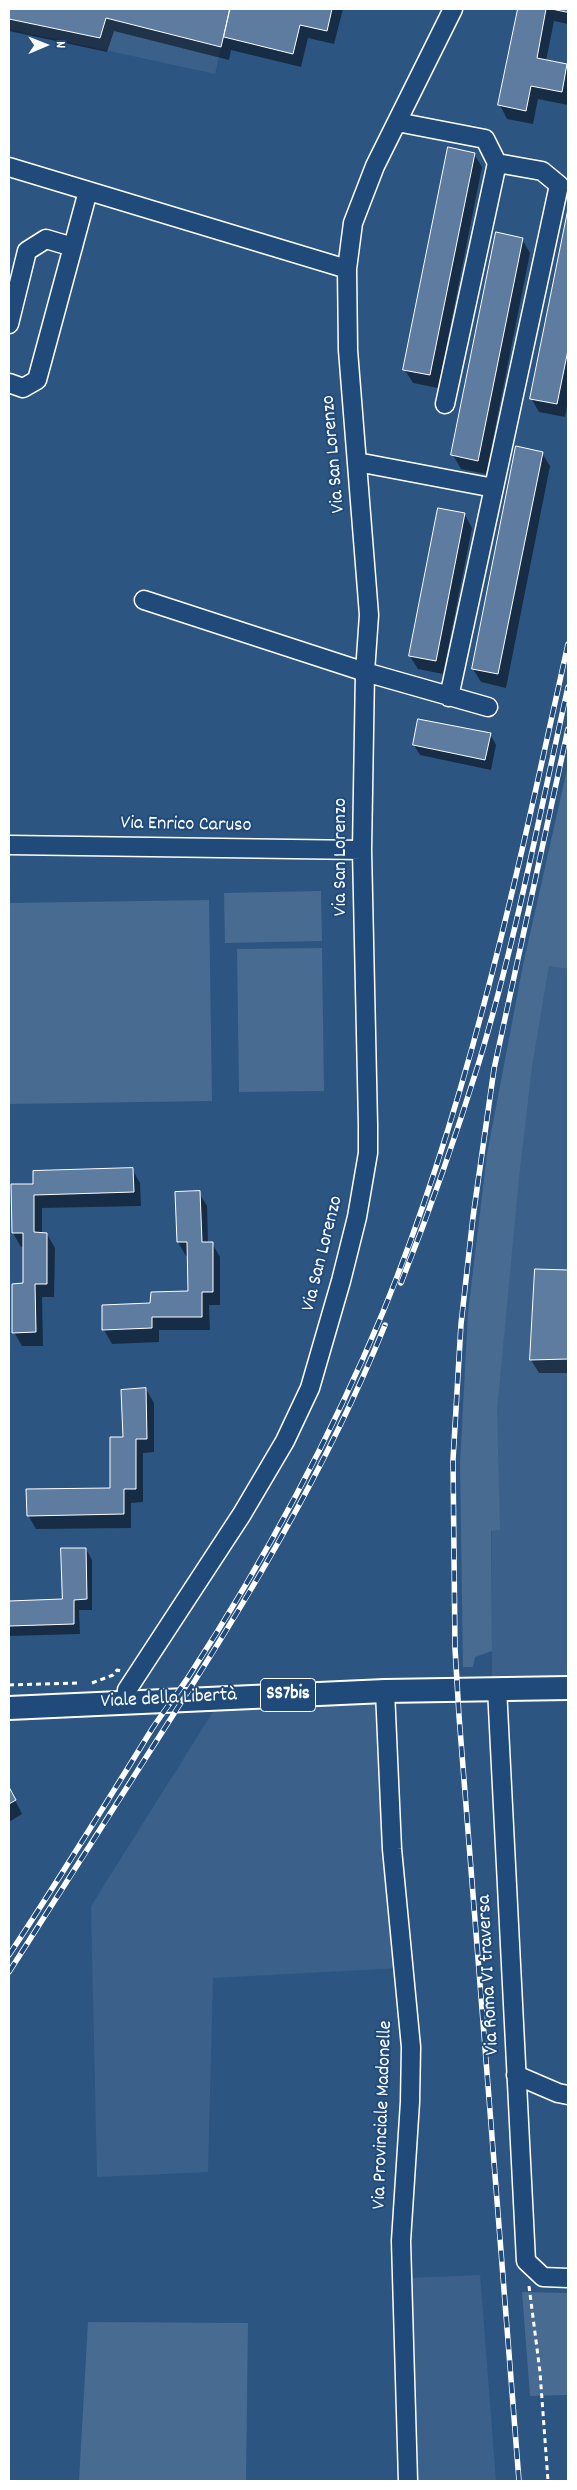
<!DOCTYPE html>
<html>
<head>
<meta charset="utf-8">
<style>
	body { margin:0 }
	#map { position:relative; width:577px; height:2490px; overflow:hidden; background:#2c5582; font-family:Dekko,sans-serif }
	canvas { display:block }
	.frame { position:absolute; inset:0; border:10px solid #fff; pointer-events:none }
	.north { position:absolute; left:20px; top:20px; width:50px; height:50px; -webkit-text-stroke:4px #1f4a7a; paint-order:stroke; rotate:89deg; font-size:14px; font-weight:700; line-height:20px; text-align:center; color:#fff }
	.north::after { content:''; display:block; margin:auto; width:18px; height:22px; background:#fff; clip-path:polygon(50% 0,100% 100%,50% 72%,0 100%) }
</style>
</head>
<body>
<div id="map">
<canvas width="577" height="2490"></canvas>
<div class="frame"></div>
<div class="north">N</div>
</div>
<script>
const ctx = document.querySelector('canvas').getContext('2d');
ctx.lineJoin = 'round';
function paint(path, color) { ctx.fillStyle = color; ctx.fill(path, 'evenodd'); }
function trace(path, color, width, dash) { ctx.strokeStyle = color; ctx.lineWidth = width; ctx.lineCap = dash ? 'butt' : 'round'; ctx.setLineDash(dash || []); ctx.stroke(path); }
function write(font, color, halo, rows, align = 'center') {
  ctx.font = font + ' Dekko,sans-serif'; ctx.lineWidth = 4; ctx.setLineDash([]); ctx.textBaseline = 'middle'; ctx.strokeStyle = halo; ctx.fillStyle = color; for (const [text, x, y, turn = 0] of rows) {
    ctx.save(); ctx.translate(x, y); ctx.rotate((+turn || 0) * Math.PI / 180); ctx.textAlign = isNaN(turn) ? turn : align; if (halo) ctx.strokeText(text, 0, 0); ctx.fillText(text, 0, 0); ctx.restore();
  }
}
const built = new Path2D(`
	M 9,9 L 230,9 L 215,74 L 9,29 Z
	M 549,966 L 568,969 L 568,1679 L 492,1679 L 491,1407 L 532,1068 Z
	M 379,1697 L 400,1968 L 213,1978 L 208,2172 L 97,2177 L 91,1906 L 218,1704 Z
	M 480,2275 L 496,2481 L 415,2481 L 408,2278 Z`);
const green = new Path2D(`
	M 568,765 L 568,969 L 549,966 L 532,1068 L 519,1178 L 497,1410 L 500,1530 L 491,1531 L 492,1651 L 475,1657 L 473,1667 L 463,1667 L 460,1463 L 468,1313 L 487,1154 L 523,965 Z
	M 321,891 L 322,941 L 225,943 L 224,893 Z
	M 209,900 L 212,1101 L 9,1104 L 9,903 Z
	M 322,948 L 324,1091 L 239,1092 L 237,949 Z
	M 522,2292 L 568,2293 L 568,2395 L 530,2396 Z
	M 88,2322 L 248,2323 L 246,2481 L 79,2481 Z`);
const shadow = new Path2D(`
	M 9,9 L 343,9 L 334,44 L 308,38 L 301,67 L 231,50 L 229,60 L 114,31 L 107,52 L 9,31 Z
	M 519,9 L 568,9 L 568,24 L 554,21 L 546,61 L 567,65 L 568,68 L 568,105 L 538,99 L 533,124 L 507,119 L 500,105 Z
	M 474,154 L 482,167 L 438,388 L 413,383 L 405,370 Z
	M 568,215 L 568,400 L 565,417 L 539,412 L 531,398 Z
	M 522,239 L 530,253 L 486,474 L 461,469 L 453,455 Z
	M 542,453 L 550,466 L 506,688 L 481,682 L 473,669 Z
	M 465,515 L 472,528 L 443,674 L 418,669 L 410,656 Z
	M 490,734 L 496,745 L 491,770 L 420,755 L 414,745 Z
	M 132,1169 L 140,1183 L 141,1206 L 42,1208 L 42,1234 L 47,1234 L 55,1248 L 54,1297 L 42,1297 L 43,1346 L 22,1346 L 14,1332 L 24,1284 L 24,1246 L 21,1247 L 13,1233 L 34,1185 Z
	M 176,1193 L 199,1193 L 207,1206 L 208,1243 L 212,1243 L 220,1257 L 220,1305 L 209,1305 L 210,1330 L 159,1330 L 159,1342 L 112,1344 L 104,1330 L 151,1304 L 189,1293 L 189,1256 L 186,1256 L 178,1242 Z
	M 537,1271 L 568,1271 L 568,1373 L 539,1373 L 531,1360 Z
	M 146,1389 L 154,1403 L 154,1452 L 143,1453 L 143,1502 L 131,1503 L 131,1528 L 36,1529 L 28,1515 L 112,1489 Z
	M 86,1549 L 92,1560 L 92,1610 L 79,1610 L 80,1634 L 9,1636 L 9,1602 L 63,1600 Z
	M 9,1788 L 22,1814 L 9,1822 Z`);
const building = new Path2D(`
	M 9,9 L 230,9 L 221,47 L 106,18 L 100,38 L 9,19 Z
	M 230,9 L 332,9 L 327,31 L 300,25 L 293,54 L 224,37 Z
	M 518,9 L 546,9 L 537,58 L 567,64 L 562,92 L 531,86 L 526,111 L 498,105 Z
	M 552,9 L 568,9 L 568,12 Z
	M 448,147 L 475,153 L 430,375 L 403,370 Z
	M 568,209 L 568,350 L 557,404 L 530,399 Z
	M 496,232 L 523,238 L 478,461 L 451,455 Z
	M 516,446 L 543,452 L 498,674 L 472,669 Z
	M 438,508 L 465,513 L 436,661 L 409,656 Z
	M 418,719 L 491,733 L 485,760 L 413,745 Z
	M 133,1168 L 134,1192 L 34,1195 L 34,1232 L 47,1233 L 47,1284 L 35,1284 L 36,1332 L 12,1333 L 12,1284 L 23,1283 L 23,1233 L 12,1233 L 11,1184 L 33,1184 L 33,1171 Z
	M 200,1191 L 202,1242 L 213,1242 L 213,1292 L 202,1292 L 202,1317 L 152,1317 L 152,1328 L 102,1330 L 102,1305 L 150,1303 L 151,1292 L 188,1291 L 187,1242 L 177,1242 L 175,1192 Z
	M 535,1269 L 568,1270 L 568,1359 L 530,1360 Z
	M 146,1388 L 147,1439 L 136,1439 L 136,1489 L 124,1489 L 124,1514 L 27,1516 L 26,1489 L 110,1488 L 110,1437 L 123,1437 L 121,1390 Z
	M 61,1548 L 86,1548 L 87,1599 L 74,1600 L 74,1624 L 9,1626 L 9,1601 L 62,1599 Z
	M 9,1787 L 16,1800 L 9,1804 Z`);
const path = new Path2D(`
	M 92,1683 L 113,1675 L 117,1670 L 121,1671
	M 9,1685 L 81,1683
	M 529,2286 L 540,2372 L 548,2481`);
const minor = new Path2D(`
	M 397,122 L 485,139 L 497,163 L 445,404
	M 9,167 L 347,269
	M 9,324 L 27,251 L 46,239 L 73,247
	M 9,383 L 23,388 L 37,380 L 88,191
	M 357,462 L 494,488
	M 144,600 L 365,672 L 488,707
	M 449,697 L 559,185 L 542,171 L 497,163
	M 9,845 L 362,850
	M 497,1688 L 526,2261 L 543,2277 L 568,2278
	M 385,1691 L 392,1849 L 411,2047 L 410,2102 L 401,2241 L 408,2481
	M 126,1701 L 127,1690 L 242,1514 L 285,1441 L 310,1388 L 341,1281 L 357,1217 L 368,1153 L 368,1125 L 362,850 L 365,672 L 369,615 L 348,350 L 347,269 L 353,223 L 375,166 L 453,9
	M 516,2075 L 558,2093 L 568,2095`);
const major = new Path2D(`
	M 9,1708 L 385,1691 L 568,1688`);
const rail = new Path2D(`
	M 401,1283 C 430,1210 456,1136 479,1062 C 516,939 540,812 568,687
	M 9,1955 C 58,1881 105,1805 152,1729 C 164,1711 177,1694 189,1676 C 264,1561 330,1439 383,1312 C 471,1097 518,870 568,644
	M 9,1972 C 59,1894 109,1816 159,1737 C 244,1605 326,1471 385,1325
	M 519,2481 L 459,1716 L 455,1648 L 453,1460 L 461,1324 L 473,1217 L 494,1069 L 568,729`);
const shields = [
	[288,1695,55]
];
const shieldNames = [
	["SS7bis",288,1695]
];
const streetNames = [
	["Via San Lorenzo",335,454,-95],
	["Via Enrico Caruso",186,826,1],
	["Via San Lorenzo",342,857,-90],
	["Via San Lorenzo",324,1254,-76],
	["Viale della Libertà",169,1700,-3],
	["Via Roma VI traversa",490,1975,-93],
	["Via Provinciale Madonelle",384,2115,-88]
];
paint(built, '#3b618b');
paint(green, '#486b92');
paint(shadow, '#0007');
paint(building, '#5e7c9f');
trace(building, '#fff', 1);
trace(minor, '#fff', 21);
trace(major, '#fff', 26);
trace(path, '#fff', 3, [5, 4]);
trace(minor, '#1f4a7a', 18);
trace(major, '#1f4a7a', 22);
trace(rail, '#fff', 5.5);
trace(rail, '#1f4a7a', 4, [11]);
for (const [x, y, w] of shields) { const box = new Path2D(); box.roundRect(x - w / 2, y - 16.5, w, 33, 4); ctx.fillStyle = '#1f4a7a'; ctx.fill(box); trace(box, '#fff', 1); }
write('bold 19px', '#fff', null, shieldNames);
write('20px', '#fff', '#1f4a7a', streetNames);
</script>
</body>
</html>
